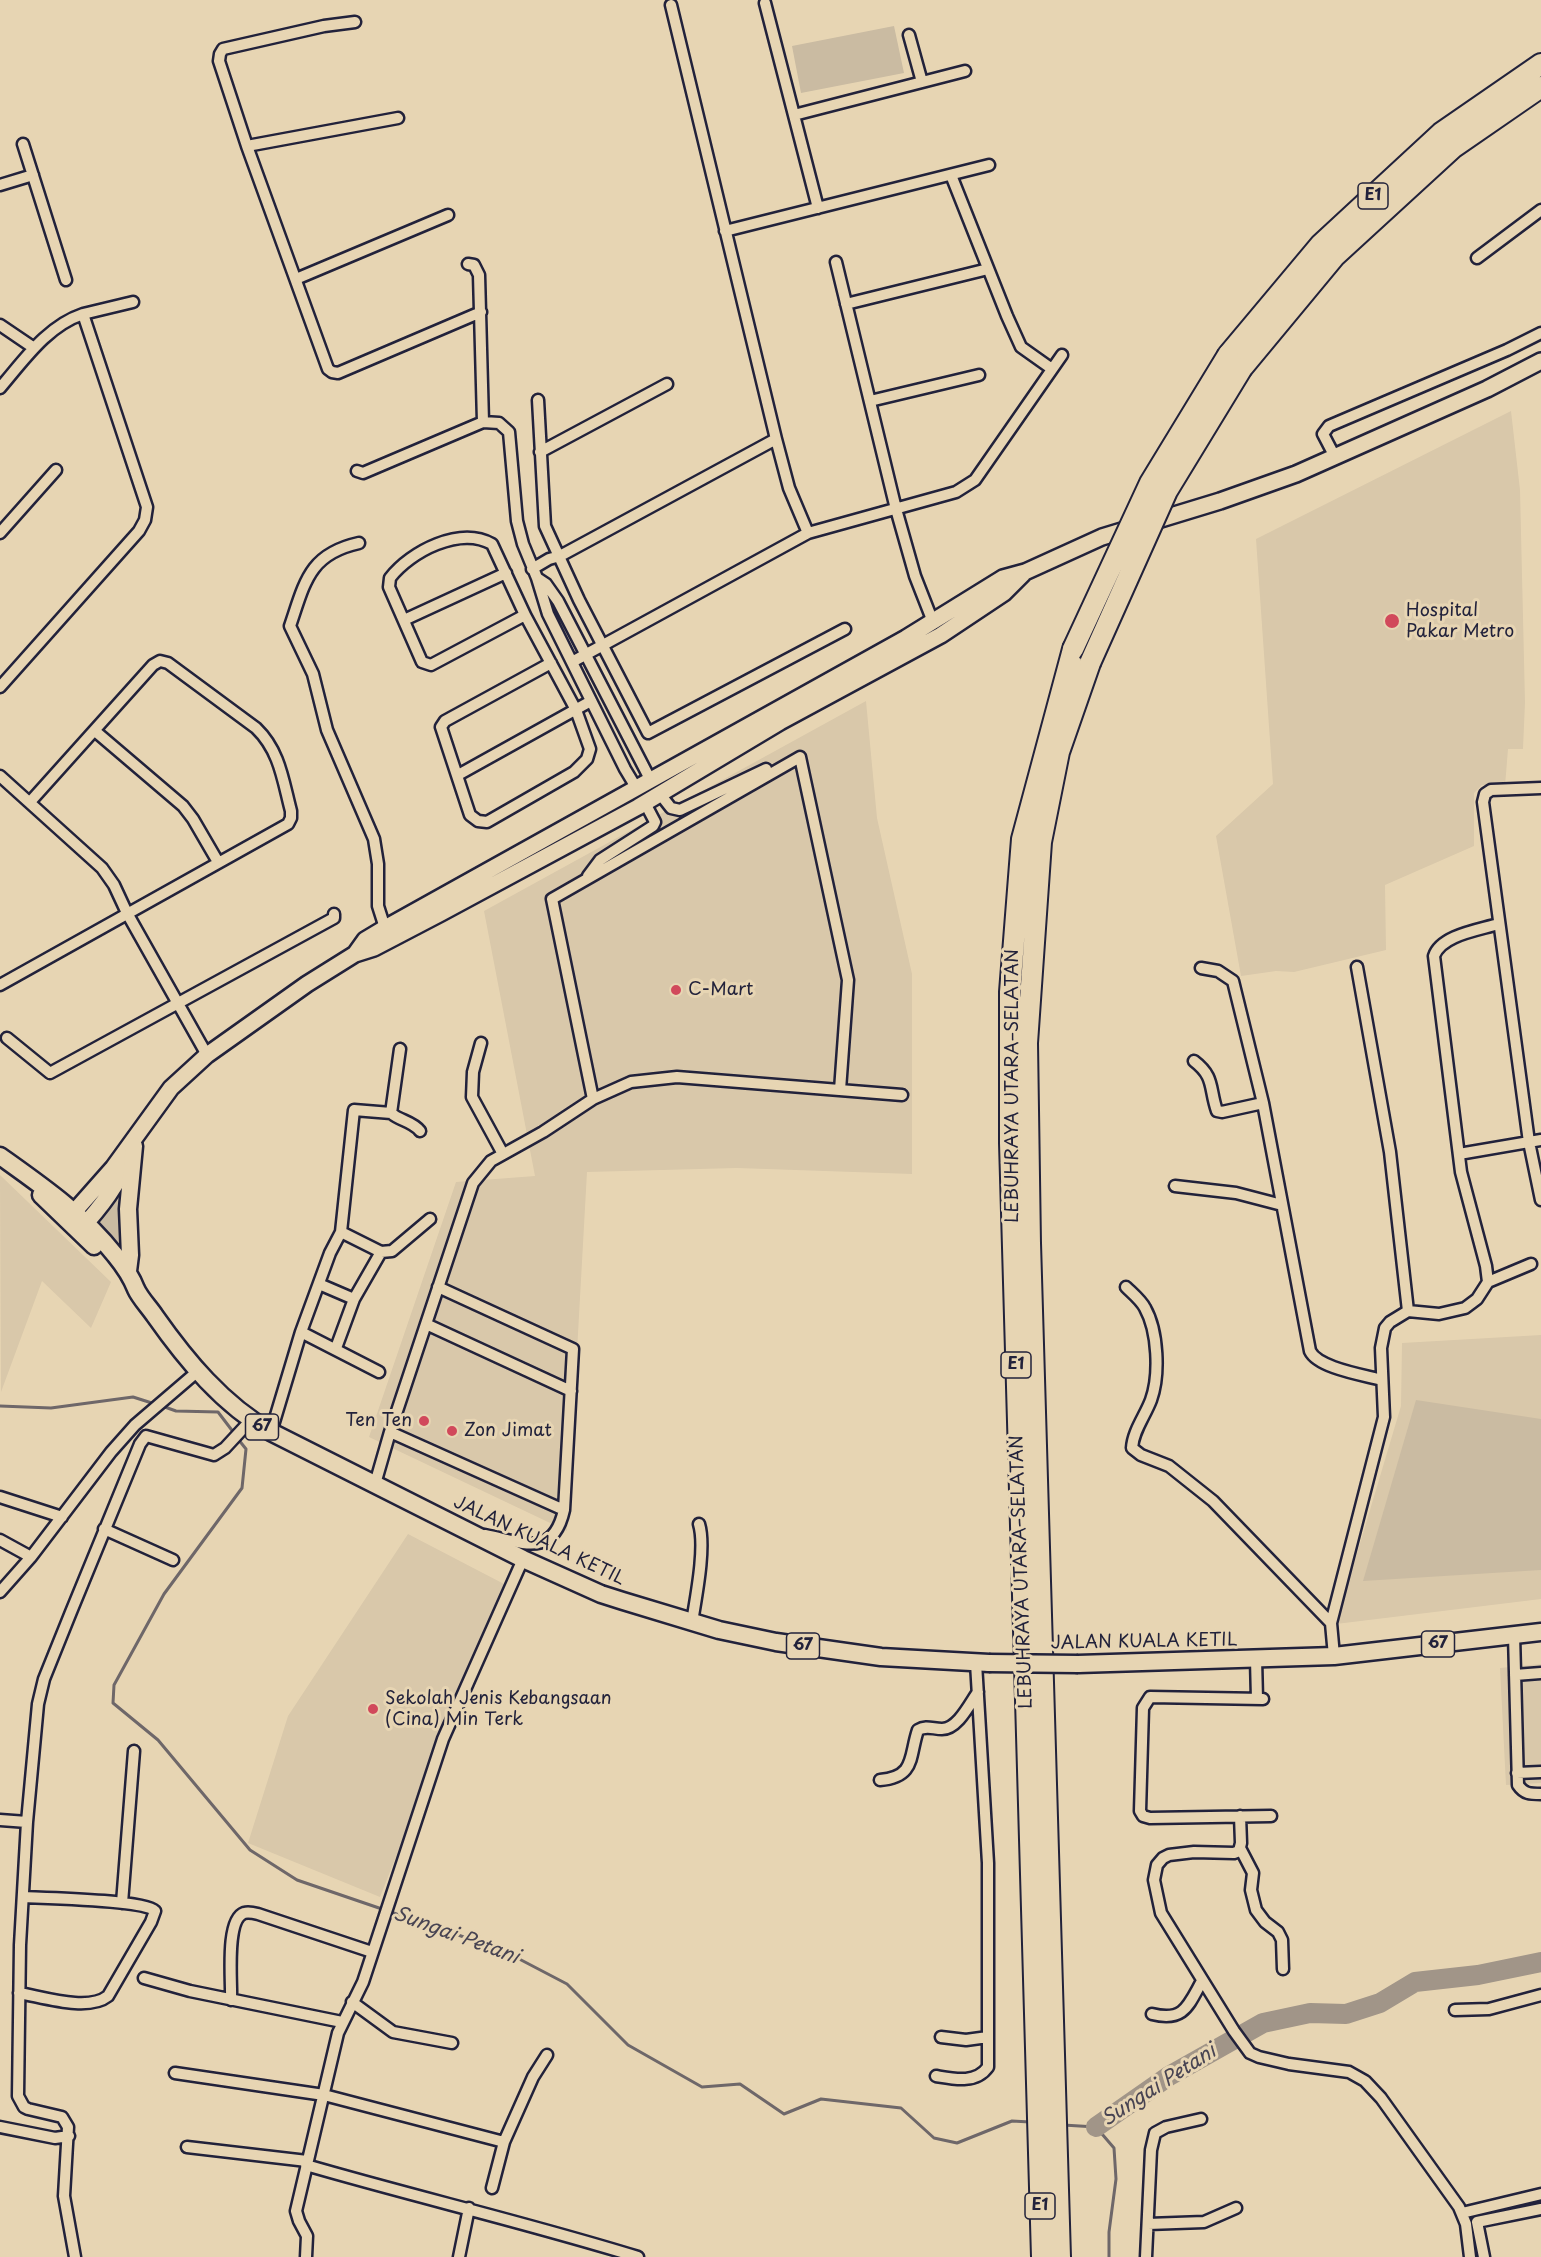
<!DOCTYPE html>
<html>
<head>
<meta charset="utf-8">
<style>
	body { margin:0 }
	canvas { display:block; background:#e7d5b3 }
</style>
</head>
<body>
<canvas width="1541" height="2257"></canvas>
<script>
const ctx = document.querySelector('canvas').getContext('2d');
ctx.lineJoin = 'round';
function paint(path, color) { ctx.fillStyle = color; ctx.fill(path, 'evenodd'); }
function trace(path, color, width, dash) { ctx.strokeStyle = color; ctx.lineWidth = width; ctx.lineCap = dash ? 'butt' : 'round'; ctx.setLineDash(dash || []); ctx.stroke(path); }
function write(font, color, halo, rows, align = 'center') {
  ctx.font = font + ' "Playpen Sans",sans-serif'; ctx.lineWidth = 6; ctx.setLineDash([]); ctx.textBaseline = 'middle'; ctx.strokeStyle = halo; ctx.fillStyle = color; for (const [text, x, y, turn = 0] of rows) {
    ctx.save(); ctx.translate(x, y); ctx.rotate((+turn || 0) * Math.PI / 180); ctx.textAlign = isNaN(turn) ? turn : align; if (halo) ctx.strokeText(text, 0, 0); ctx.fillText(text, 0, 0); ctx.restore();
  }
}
const built = new Path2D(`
	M 1511,411 L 1520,490 L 1525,702 L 1523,749 L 1508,749 L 1505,786 L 1482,785 L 1474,793 L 1474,846 L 1385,885 L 1386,950 L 1294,972 L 1276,971 L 1241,976 L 1216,836 L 1273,784 L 1256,539 Z
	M 866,701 L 877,818 L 912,974 L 912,1174 L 737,1168 L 587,1172 L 567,1531 L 369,1437 L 456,1182 L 535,1176 L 484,911 Z
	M 0,1175 L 111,1282 L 91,1328 L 42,1281 L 1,1392 Z
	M 1541,1335 L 1541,1599 L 1336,1624 L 1401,1406 L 1402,1343 Z
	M 408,1534 L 504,1584 L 380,1897 L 248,1843 L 288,1716 Z
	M 1541,1664 L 1541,1783 L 1506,1785 L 1500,1668 Z`);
const green = new Path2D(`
	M 894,26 L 904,73 L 801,93 L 792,46 Z
	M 118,1200 L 123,1207 L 124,1255 L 98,1224 L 109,1205 Z
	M 1416,1400 L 1541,1419 L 1541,1570 L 1363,1581 Z`);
const stream = new Path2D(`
	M 0,1406 L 51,1408 L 133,1397 L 155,1404
	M 162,1406 L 176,1411 L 218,1412 L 234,1433
	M 238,1439 L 246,1449 L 242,1488 L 164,1594 L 114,1685 L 113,1703 L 158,1740 L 250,1850 L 297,1880 L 502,1950 L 567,1984 L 628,2045 L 702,2087 L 740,2084 L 784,2114 L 821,2099 L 901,2108 L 934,2138 L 957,2143 L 1012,2121 L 1030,2122
	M 1063,2125 L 1096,2127 L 1114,2148 L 1116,2179 L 1109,2232 L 1109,2257`);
const river = new Path2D(`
	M 1096,2127 L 1169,2076 L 1263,2023 L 1310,2013 L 1346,2014 L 1380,2003 L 1415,1982 L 1478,1975 L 1541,1962`);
const street = new Path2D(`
	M 765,3 L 818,208
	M 671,5 L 776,439 L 789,488 L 808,533
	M 355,22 L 324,26 L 223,49 L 220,54 L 219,61 L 247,146 L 328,369 L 332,372 L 338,373 L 481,312
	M 909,35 L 922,82
	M 794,115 L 965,71
	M 23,144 L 66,280
	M 247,146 L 398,118
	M 951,175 L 1007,316 L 1021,347 L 1052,369
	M 0,185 L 33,175
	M 725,231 L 989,165
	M 1477,258 L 1541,210
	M 836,262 L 896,509 L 915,576 L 933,622
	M 468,264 L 474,265 L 479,275 L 483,422
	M 296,279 L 448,215
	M 846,304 L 988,269
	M 83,314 L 133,302
	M 0,325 L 34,348
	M 0,388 C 24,360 47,326 83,314 L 147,507 L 145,520 L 139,531 L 0,687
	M 538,400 L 545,526 L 579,600 L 648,733 L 845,629
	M 870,401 L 979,375
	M 540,452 L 667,384
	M 1335,457 L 1323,434 L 1329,426 L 1507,350 L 1541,333
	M 357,471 L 363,473 L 483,422 L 499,423 L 509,432 L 517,521 L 523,544 L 537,578 L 548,614 L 625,769 L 637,789
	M 0,533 L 56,470
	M 359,543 C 309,554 305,582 290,626 L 313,674 L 327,730 L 374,839 L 378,864 L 378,906 L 385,928
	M 532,569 L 549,559 L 560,556 L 776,439
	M 537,578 L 546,584 L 558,601 L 651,781
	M 525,615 L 492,544 C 460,526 411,551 390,578 L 389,587 L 422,662 L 431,665 L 525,615 L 576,710 L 590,749 L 587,759 L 574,772 L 487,822 L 478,821 L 470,815 L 441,727 L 445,721 L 551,663
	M 404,620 L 506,573
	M 572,662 L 808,533 L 956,492 L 975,480 L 1062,355
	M 95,731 L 183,806 L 193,819 L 218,862
	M 458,775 L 591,701
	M 0,776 L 102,868 L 114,885 L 127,913 L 207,1055
	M 1541,788 L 1491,790 L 1485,794 L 1483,802 L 1529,1142 L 1541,1200
	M 660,794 L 671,808 L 680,810 L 766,769
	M 588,876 L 600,860 L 653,826 L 655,822 L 645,803
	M 1357,967 L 1390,1152 L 1408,1311
	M 1201,968 L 1218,971 L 1233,981 L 1263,1103 L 1310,1351 C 1318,1368 1364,1375 1382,1380
	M 0,985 L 288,824 L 291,818 L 291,811 C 283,781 280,751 256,728 L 168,663 L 160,661 L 153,665 L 30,802
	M 7,1038 L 50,1073 L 334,918 L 334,914
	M 481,1043 L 473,1072 L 472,1097 L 503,1154
	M 400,1049 L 391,1113 C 400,1121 412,1121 420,1131
	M 1194,1061 C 1215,1077 1209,1088 1217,1111 L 1222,1112 L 1263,1103
	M 593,1099 L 552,899 L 800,757 L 848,980 L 840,1090
	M 1459,1154 L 1541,1140
	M 1175,1186 L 1236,1193 L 1282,1205
	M 341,1232 L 381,1252 L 392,1251 L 430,1219
	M 1488,1282 L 1531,1264
	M 319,1284 L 354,1299 L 381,1252
	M 438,1287 L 573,1349 L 564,1510 C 553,1559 522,1542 485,1535
	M 1126,1287 C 1132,1293 1141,1300 1145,1308 C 1158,1331 1160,1375 1151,1400 C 1145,1416 1133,1431 1132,1448 L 1141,1455 L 1169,1466 L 1213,1501 L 1331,1623
	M 426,1324 L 571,1391
	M 301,1332 L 379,1372
	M 336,1348 L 354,1299
	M 271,1432 L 301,1332 L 330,1253 L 341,1232 L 354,1110 L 391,1113
	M 390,1432 L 564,1510
	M 375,1484 L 390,1432 L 473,1183 L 491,1161 L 543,1132 L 593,1099 L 631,1082 L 677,1077 L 902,1095
	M 0,1497 L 62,1517
	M 104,1529 L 173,1560
	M 0,1540 L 31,1557
	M 0,1592 L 31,1557 L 111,1452 L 135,1425 L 198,1371
	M 692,1622 C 696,1597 706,1547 699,1524
	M 1514,1635 L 1518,1785 C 1524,1794 1530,1794 1541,1794
	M 1334,1656 L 1331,1623 L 1384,1417 L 1381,1348 L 1385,1328 L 1390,1322 L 1408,1311 L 1439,1314 L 1465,1308 L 1477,1299 L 1488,1282 L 1486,1266 L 1461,1172 L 1434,956 C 1441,935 1479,930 1498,924
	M 1256,1659 L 1257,1699
	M 1515,1675 L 1541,1673
	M 1263,1699 L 1150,1697 L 1143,1708 L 1140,1811 L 1143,1816 L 1150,1818 L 1271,1816
	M 1517,1773 L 1541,1772
	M 880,1780 C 916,1777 909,1756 918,1730 C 926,1725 933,1729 942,1729 C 958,1729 970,1703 978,1692
	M 1240,1816 L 1241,1843 L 1239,1851 L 1234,1853 L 1194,1852 L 1169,1855 L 1163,1858 L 1157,1865 L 1154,1880 L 1161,1913 L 1234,2031 L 1250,2053 L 1259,2057 L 1289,2064 L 1349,2072 L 1365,2081 L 1381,2098 L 1459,2207 L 1466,2224 L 1470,2257
	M 0,1820 L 27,1822
	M 1240,1848 L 1253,1873 L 1251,1890 L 1256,1910 L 1265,1922 L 1278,1932 L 1282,1940 L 1283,1969
	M 122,1903 L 134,1751
	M 144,1978 L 190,1991 L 342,2022
	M 19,1993 C 43,1997 88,2012 108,1996 L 151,1922 L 155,1911 C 144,1900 46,1898 24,1897
	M 231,2000 C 232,1983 225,1920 244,1913 C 248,1912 254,1913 258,1914 L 372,1952
	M 352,2002 L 393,2032 L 452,2043
	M 1455,2010 L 1489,2009 L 1541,1995
	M 1152,2014 C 1184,2022 1188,2006 1202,1981
	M 941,2037 L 966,2040 L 988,2037
	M 175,2073 L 324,2095 L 504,2142 L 492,2188
	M 936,2076 C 954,2079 976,2084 988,2067 L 988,1863 L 976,1663
	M 0,2127 L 55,2138 L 69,2136
	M 504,2142 L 533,2077 L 547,2055
	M 187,2147 L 307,2161
	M 306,2165 C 416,2197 528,2223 638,2257
	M 1462,2213 L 1541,2194
	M 1148,2224 L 1204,2222 L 1236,2208
	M 75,2257 L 64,2196 L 68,2127 L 62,2117 L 28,2109 L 24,2107 L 18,2096 L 20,1945 L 27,1822 L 38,1704 L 44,1679 L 71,1612 L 140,1444 L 146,1436 L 214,1455 L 225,1448 L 251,1420
	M 306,2257 L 307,2236 L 299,2221 L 296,2211 L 338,2033 L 363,1982 L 443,1739 L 523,1559
	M 459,2257 L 469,2208
	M 1146,2257 L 1151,2150 L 1155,2133 L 1166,2127 L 1201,2119
	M 1484,2257 L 1477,2222 L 1541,2209`);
const secondary = new Path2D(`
	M 355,954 L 365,940 L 385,928 L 906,638 L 1003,578 L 1025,572 L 1102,537 L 1220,501 L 1296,474 L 1487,389 L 1541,361
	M 67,1220 L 113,1168 L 171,1088 L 207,1055 L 307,984 L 355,954 L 374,948 L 441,913 L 638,807 L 780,722 L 941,635 L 1004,593 L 1023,574
	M 79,1231 C 101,1207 119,1184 131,1153`);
const primary = new Path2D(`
	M 0,1156 C 42,1186 83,1214 115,1255 C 124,1266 131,1276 136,1289 C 140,1298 149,1307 155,1316 C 186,1360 223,1405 271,1432 L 523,1559 L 601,1594 L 623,1601 L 719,1630 L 776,1642 L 881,1657 L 989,1663
	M 41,1195 L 94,1246
	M 128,1271 L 130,1255 L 128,1209 L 134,1146
	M 1078,1664 L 1334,1656 L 1541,1632`);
const highway = new Path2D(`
	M 1228,355 L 1321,244 L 1441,133 L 1541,64
	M 1242,368 L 1334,257 L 1454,147 L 1541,87
	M 1042,2257 L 1010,1143 L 1010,992 L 1022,839 L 1073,649
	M 1060,2257 L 1030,1243 L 1027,1043 L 1041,842 L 1059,752 L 1090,663`);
const primaryBridge = new Path2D(`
	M 989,1663 L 1078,1664`);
const highwayBridge = new Path2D(`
	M 1073,649 L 1150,483 L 1228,355
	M 1090,663 L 1167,491 L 1242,368`);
const markers = [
	[1392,621,8,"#d1495b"],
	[676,990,6,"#d1495b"],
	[424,1421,6,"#d1495b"],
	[452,1431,6,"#d1495b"],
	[373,1709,6,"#d1495b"]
];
const shields = [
	[1373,196,30],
	[1016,1365,30],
	[262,1427,33],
	[1438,1644,33],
	[803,1646,33],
	[1040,2206,30]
];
const shieldNames = [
	["E1",1373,196],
	["E1",1016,1365],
	["67",262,1427],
	["67",1438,1644],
	["67",803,1646],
	["E1",1040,2206]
];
const poiNames = [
	["Hospital",1406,611],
	["Pakar Metro",1406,632],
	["C-Mart",688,990],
	["Ten Ten",412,1421,"right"],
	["Zon Jimat",464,1431],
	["Sekolah Jenis Kebangsaan",385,1699],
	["(Cina) Min Terk",385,1720]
];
const streetNames = [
	["LEBUHRAYA UTARA–SELATAN",1013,1086,-90],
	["JALAN KUALA KETIL",539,1541,25],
	["LEBUHRAYA UTARA–SELATAN",1022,1572,-92],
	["JALAN KUALA KETIL",1144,1642,-1]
];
const waterNames = [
	["Sungai Petani",456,1936,20],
	["Sungai Petani",1159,2086,-33]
];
paint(built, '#d9c8aa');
paint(green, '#cabba2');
trace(stream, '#6e6769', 3);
trace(river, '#a19588', 20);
trace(street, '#22223b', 15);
trace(secondary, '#22223b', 20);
trace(primary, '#22223b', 21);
trace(highway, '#22223b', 24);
trace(street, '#e7d5b3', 10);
trace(secondary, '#e7d5b3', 15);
trace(primary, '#e7d5b3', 16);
trace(highway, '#e7d5b3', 20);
trace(primaryBridge, '#22223b', 21, []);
trace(highwayBridge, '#22223b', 24, []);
trace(primaryBridge, '#e7d5b3', 16);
trace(highwayBridge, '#e7d5b3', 20);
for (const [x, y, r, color] of markers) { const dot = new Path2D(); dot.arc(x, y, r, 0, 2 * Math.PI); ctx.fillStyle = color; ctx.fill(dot); trace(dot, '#e7d5b3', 2); }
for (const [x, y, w] of shields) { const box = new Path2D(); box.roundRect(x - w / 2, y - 13, w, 26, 4.5); ctx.fillStyle = '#e7d5b3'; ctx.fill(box); trace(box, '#22223b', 1.5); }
write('bold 16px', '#22223b', null, shieldNames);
write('18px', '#22223b', '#e7d5b3', poiNames, 'left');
write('18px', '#22223b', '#e7d5b3', streetNames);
write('italic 20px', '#484452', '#e7d5b3', waterNames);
</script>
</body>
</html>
